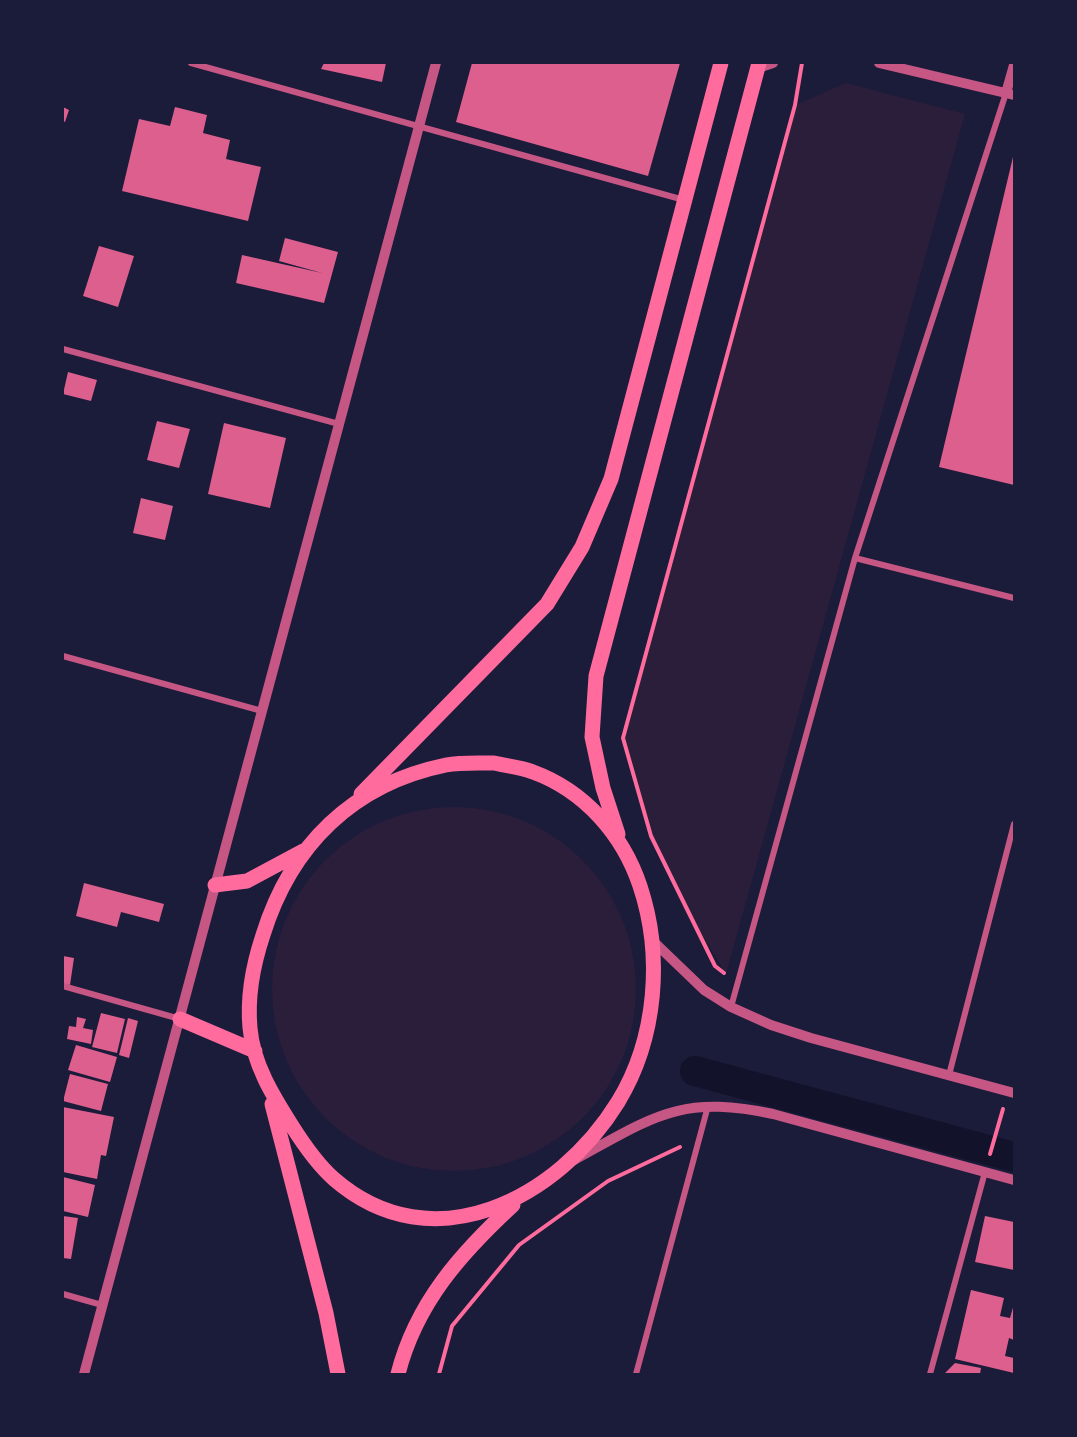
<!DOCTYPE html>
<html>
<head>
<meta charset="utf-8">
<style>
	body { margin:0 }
	#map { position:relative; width:1077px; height:1437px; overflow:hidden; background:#1b1b3a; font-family:"IBM Plex Sans",sans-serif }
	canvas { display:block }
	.frame { position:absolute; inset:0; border:64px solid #1b1b3a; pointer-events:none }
</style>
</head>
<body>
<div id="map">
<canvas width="1077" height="1437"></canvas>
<div class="frame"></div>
</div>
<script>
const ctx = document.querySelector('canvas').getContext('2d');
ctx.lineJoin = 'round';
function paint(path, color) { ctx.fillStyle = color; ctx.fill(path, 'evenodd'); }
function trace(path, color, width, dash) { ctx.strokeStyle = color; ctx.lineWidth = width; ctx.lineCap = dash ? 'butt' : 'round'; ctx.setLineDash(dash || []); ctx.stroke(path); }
const green = new Path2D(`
	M 846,83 L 965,114 L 726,974 L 688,911 L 651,836 L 623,738 L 795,105 Z
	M272 989a182 182 0 1 1 364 0a182 182 0 1 1-364 0Z`);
const canal = new Path2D(`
	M 695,1071 L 1014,1157`);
const building = new Path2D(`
	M 324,63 L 386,63 L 382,82 L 321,69 Z
	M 472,63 L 680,63 L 648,176 L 456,122 Z
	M 63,107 L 69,110 L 65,122 L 63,121 Z
	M 175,107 L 207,115 L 203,133 L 230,140 L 226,159 L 261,167 L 248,221 L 122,191 L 139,119 L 170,126 Z
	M 1013,157 L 1014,157 L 1014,485 L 939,467 Z
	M 285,238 L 338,252 L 324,303 L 236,283 L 242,255 L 322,273 L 279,261 Z
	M 99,246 L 134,256 L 118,307 L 83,296 Z
	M 68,372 L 97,380 L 91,401 L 63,394 Z
	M 157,421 L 190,429 L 179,468 L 147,460 Z
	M 224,423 L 286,438 L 270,508 L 208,494 Z
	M 141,498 L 173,506 L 165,540 L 133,533 Z
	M 84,883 L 164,904 L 159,922 L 121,912 L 117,927 L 76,916 Z
	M 63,956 L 74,958 L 70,985 L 63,984 Z
	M 101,1013 L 125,1019 L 117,1053 L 92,1047 Z
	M 77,1017 L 86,1019 L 83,1028 L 93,1030 L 91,1044 L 67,1039 L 69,1026 L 76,1027 Z
	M 128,1018 L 138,1021 L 129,1058 L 119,1055 Z
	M 76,1045 L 117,1057 L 110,1082 L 68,1070 Z
	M 70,1074 L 108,1084 L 101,1111 L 63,1101 Z
	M 63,1107 L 114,1117 L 106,1156 L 101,1155 L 97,1179 L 63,1172 Z
	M 63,1177 L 95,1185 L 88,1217 L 63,1211 Z
	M 63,1216 L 78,1218 L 71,1259 L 63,1258 Z
	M 985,1216 L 1014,1222 L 1014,1270 L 975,1262 Z
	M 971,1290 L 1004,1298 L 1000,1316 L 1010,1318 L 1014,1304 L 1014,1340 L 1009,1338 L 1005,1356 L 1014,1358 L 1014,1373 L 955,1359 Z
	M 955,1363 L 981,1368 L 980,1374 L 944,1374 Z`);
const path = new Path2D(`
	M 724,973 L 715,966 L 651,836 L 623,738 L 795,105 L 802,63
	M 990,1154 L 1003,1109
	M 439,1374 L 452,1326 L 519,1245 L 608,1181 L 680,1147`);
const minor = new Path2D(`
	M 191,63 L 684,200
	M 63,349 L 339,424
	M 855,558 L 1014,598
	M 63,656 L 262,711
	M 63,986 L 180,1019
	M 731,1007 L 855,558 L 1006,93
	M 949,1075 L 1014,824
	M 63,1294 L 102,1305
	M 636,1374 L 708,1106
	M 930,1374 L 985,1172`);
const tertiary = new Path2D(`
	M 879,63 L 1014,95
	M 758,68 L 773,63
	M 1006,93 L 1014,65
	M 653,941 L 704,990 L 731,1007 L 771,1025 L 811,1038 L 1014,1093
	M 574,1160 C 653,1117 680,1094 773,1114 L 1014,1180
	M 84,1374 L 436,63`);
const primary = new Path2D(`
	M 494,763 C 507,766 521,767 533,772 C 585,791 623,835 640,886 C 663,955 657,1038 618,1102 C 559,1198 433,1265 334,1179 C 317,1164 304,1145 292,1126 C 273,1096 253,1064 250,1028 C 247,996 253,965 263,935 C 291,845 353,784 446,765 C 461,762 478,763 494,763 Z
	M 361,794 L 547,604 L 582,547 L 611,479 L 721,63
	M 618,834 L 603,788 L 592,737 L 596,676 L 759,63
	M 215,885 L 247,881 L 303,851
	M 180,1019 L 255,1051
	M 272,1104 L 326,1313 L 338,1374
	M 398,1374 C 416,1303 461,1253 513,1205`);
paint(green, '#2a1e3b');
trace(canal, '#12122b', 30);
paint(building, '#dd5f8e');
trace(path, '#ff6b9d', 4);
trace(minor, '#c65784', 6);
trace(tertiary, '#c65784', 10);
trace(primary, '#ff6b9d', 15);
</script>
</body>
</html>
